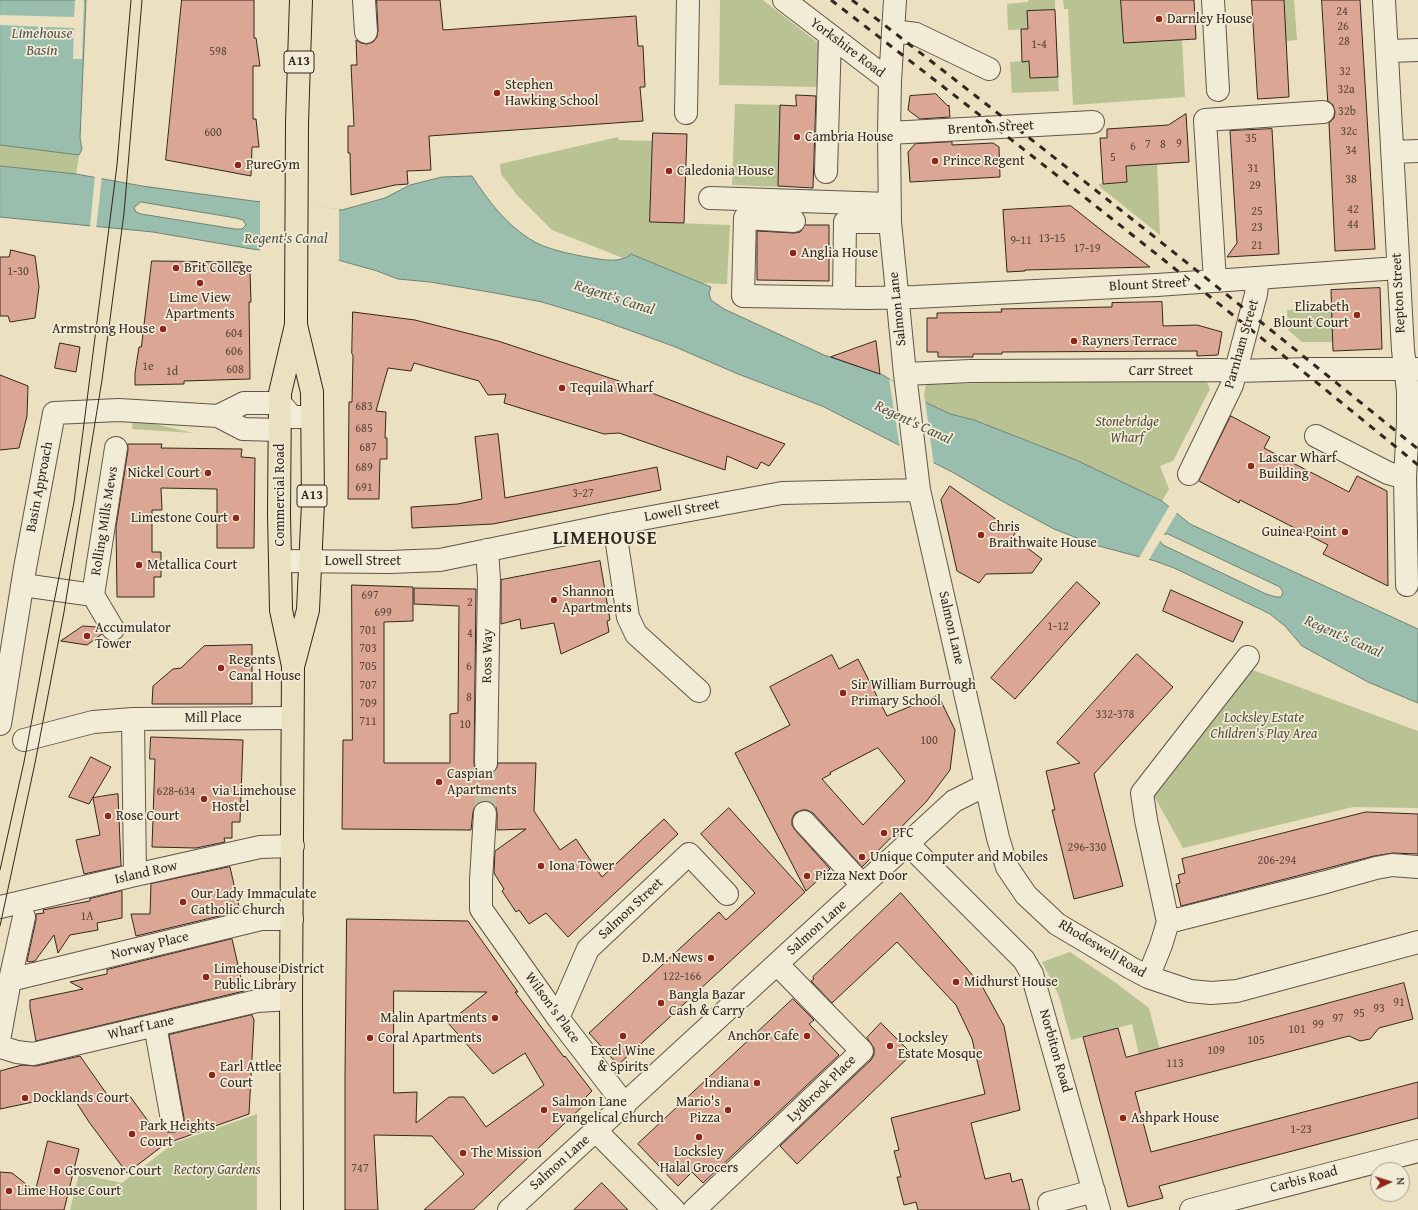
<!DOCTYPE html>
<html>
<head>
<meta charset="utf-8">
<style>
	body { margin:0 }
	#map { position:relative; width:1418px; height:1210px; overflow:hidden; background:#ebe1c1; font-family:"Gentium Book Plus",serif }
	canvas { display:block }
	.north { position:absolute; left:1370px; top:1162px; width:40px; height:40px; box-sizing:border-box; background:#f2ecd7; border:1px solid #a69d8e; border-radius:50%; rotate:86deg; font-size:11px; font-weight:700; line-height:16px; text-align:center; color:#332620 }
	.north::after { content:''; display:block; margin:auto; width:14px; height:18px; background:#8f2418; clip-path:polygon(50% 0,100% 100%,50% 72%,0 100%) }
</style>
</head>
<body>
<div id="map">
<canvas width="1418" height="1210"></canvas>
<div class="north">N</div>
</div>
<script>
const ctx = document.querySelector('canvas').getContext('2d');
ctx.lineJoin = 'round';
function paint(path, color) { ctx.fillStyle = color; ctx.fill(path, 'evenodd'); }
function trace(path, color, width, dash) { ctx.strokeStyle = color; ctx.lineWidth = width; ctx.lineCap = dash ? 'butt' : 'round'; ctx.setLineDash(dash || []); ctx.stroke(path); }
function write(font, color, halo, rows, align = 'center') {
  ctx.font = font + ' "Gentium Book Plus",serif'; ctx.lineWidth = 3.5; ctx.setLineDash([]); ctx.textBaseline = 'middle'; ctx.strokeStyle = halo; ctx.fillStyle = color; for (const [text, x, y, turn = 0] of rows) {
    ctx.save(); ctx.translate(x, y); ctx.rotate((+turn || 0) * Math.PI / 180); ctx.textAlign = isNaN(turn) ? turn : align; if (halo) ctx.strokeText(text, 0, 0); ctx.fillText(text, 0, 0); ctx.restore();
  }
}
const green = new Path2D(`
	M 720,0 L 763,0 L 822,46 L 821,87 L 719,85 Z
	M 1029,0 L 1055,0 L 1055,10 L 1027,11 L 1028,29 L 1008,30 L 1007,4 L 1028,2 Z
	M 1063,0 L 1121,0 L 1182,40 L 1185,97 L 1073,105 L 1068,9 L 1064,9 Z
	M 1284,0 L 1294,0 L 1297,40 L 1286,41 Z
	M 1029,61 L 1030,78 L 1058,77 L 1059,91 L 1012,93 L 1010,62 Z
	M 735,104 L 780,105 L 778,187 L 732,185 Z
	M 618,137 L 619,140 L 653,141 L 650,222 L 730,225 L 727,284 L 702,283 L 631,254 L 623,258 L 552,230 L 517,195 L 501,174 L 500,164 Z
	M 0,145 L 79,155 L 76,174 L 0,166 Z
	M 1157,164 L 1160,235 L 1100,187 L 1099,184 L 1127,182 L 1126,166 Z
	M 1332,307 L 1333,342 L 1302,342 L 1288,330 L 1287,310 Z
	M 1052,382 L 1207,382 L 1210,389 L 1173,461 L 1160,466 L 1169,489 L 1162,501 L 1076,460 L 974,420 L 950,414 L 925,402 L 924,395 L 926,384 Z
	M 133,419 L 193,433 L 132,429 Z
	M 1250,669 L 1418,731 L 1418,808 L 1353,807 L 1183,848 L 1154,796 Z
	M 1070,952 L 1116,983 L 1149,1008 L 1160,1050 L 1139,1055 L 1132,1024 L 1071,1040 L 1059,996 L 1042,962 Z
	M 257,1114 L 257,1210 L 70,1210 L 79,1174 L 122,1183 L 174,1143 Z`);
const water = new Path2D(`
	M 0,0 L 86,0 L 80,138 L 82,149 L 79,155 L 0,145 Z
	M 0,166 L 76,174 L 142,186 L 253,201 L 342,210 L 385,198 L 410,185 L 442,177 L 472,176 C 487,199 504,222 528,238 C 546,250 571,254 592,258 C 605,260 621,263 631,254 L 711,287 L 709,293 L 711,300 L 724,309 L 824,355 L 883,375 L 925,402 L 950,414 L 974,420 L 1076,460 L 1162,501 L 1190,524 L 1418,629 L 1418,703 L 1368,682 L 1302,646 L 1285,626 L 1270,614 L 1260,609 L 1174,568 L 1155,561 L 1095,545 L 1054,529 L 1000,500 L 954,473 L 822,406 L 738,374 L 673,346 L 598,319 L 542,302 L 495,293 L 430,282 L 398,279 L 377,271 L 338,260 L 252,249 L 153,232 L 0,217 ZM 141,202 L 236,218 L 243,220 L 246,225 L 242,229 L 235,229 L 141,214 L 136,212 L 134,208 ZM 1168,534 L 1280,587 L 1283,592 L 1281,597 L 1276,597 L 1266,594 L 1163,545 L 1158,539 L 1159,535 Z`);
const pier = new Path2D(`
	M 75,0 L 84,0 L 82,59 L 73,59 L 74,28 L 0,25 L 0,15 L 74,17 Z
	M 95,175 L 102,176 L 96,229 L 90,228 Z
	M 260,200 L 339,209 L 339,262 L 260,252 Z
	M 889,379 L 925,400 L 934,465 L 900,448 Z
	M 1170,505 L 1178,511 L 1148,561 L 1139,558 Z`);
const building = new Path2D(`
	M 182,0 L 254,0 L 254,38 L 256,38 L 260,66 L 253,66 L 253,119 L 256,119 L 259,147 L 252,147 L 251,176 L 166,160 Z
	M 377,0 L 440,0 L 443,30 L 636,16 L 638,46 L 643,46 L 645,87 L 640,87 L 643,121 L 429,136 L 431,170 L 407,171 L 408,184 L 395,185 L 351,195 L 350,153 L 348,153 L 348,126 L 354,126 L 351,65 L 357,65 L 356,40 L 361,43 L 367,44 L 373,42 L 377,37 L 378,31 Z
	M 1121,0 L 1194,0 L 1196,39 L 1124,43 Z
	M 1252,0 L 1284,0 L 1289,97 L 1258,99 Z
	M 1322,0 L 1360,0 L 1375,249 L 1335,251 L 1329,123 L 1334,118 L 1335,112 L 1333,105 L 1328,101 Z
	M 1055,10 L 1058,77 L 1030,78 L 1029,61 L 1022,62 L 1021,29 L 1028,29 L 1027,11 Z
	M 936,94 L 948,106 L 949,105 L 950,117 L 920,119 L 908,110 L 910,96 Z
	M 796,95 L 816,96 L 813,188 L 778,186 L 780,105 L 796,106 Z
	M 1186,114 L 1189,162 L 1126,166 L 1127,182 L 1103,184 L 1100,138 L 1107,138 L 1107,129 L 1168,125 Z
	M 1272,129 L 1279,254 L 1227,257 L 1237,243 L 1230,131 Z
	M 653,133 L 687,134 L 684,223 L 650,222 Z
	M 952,142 L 952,145 L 993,143 L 999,147 L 1000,177 L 910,182 L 908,152 L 915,144 Z
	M 1071,206 L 1105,233 L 1150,267 L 1025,270 L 1025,271 L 1007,272 L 1003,210 Z
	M 805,225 L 829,225 L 829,281 L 757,280 L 757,231 L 794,233 L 800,232 Z
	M 11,250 L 35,256 L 39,287 L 35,318 L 10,322 L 8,316 L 0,316 L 0,257 L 9,257 Z
	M 152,261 L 242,262 L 242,271 L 250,271 L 251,302 L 249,302 L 250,379 L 184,381 L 184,384 L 135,385 L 135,373 L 139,347 L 141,347 Z
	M 1380,288 L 1382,349 L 1333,351 L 1331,290 Z
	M 1162,302 L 1163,326 L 1197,325 L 1222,332 L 1218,355 L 1197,356 L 1197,351 L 1002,352 L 1002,354 L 973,354 L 973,357 L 938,357 L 938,352 L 927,352 L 927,318 L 937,318 L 937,313 L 1002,312 L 1001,309 L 1112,307 L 1112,303 Z
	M 353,312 L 415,320 L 498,341 L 631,385 L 785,444 L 769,466 L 761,462 L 757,469 L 727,456 L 725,470 L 619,433 L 604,434 L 504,403 L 506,394 L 488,395 L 479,381 L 414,363 L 411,371 L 388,368 L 376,411 L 386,412 L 385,438 L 387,438 L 387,459 L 380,459 L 379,499 L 348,499 L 349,402 L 352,402 L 353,355 L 352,354 Z
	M 876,341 L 880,374 L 831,357 Z
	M 60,343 L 80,347 L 76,372 L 55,368 Z
	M 0,375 L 28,386 L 27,416 L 19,448 L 0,450 Z
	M 1231,416 L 1270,437 L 1264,448 L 1349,492 L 1357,476 L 1387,491 L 1388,586 L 1323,554 L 1328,545 L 1240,500 L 1239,503 L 1199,481 Z
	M 498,434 L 505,498 L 657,467 L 661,490 L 493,524 L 412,528 L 411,507 L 458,504 L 482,499 L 475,437 Z
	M 128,444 L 162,444 L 161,448 L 242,449 L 241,457 L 255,458 L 254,548 L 217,548 L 217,489 L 161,488 L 162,510 L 152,510 L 152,552 L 161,552 L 161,577 L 154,577 L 154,597 L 117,597 L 116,527 L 128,450 Z
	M 950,486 L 1015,533 L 1013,537 L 1042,559 L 1032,573 L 986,574 L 979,583 L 957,571 L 941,500 Z
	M 600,561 L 610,620 L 607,621 L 609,632 L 561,654 L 554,623 L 521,629 L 520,619 L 501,624 L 501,580 Z
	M 1077,582 L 1100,603 L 1015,699 L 991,678 Z
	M 352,585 L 413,587 L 413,621 L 384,622 L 384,763 L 450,763 L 450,714 L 458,713 L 459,606 L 414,604 L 414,588 L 476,589 L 474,763 L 475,769 L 480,774 L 486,775 L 492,774 L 496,770 L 498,763 L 536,763 L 534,811 L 560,850 L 576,839 L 602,877 L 664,819 L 678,834 L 568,937 L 546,913 L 529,924 L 519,910 L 516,912 L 502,891 L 504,889 L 494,873 L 495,851 L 526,829 L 497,830 L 497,813 L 496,807 L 492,802 L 485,801 L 479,802 L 475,806 L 473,812 L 471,830 L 342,829 L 343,740 L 352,740 Z
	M 1171,590 L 1243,622 L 1233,642 L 1163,611 Z
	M 83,626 L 97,627 L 102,634 L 87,645 L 61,641 Z
	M 252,645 L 252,704 L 152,704 L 153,686 L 173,669 L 181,668 L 204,646 Z
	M 1137,654 L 1173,687 L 1094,774 L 1123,886 L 1074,899 L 1052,810 L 1055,810 L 1046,771 L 1080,763 L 1057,743 Z
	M 832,655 L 839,669 L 858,659 L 887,716 L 938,695 L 955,730 L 950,770 L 926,802 L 862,867 L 813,813 L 807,810 L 802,810 L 795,813 L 792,819 L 792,825 L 795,830 L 830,869 L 806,891 L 735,753 L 790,725 L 770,687 ZM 878,748 L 905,781 L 863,825 L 822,779 L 831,774 L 830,773 Z
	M 151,737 L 243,740 L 240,822 L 232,822 L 232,838 L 224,838 L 225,842 L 196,848 L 152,847 L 155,759 L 150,759 Z
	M 91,757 L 111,767 L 89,804 L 69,797 Z
	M 118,794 L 121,866 L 84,874 L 76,840 L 100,835 L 93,798 Z
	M 729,808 L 805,892 L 618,1065 L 589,1033 L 719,912 L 726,920 L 755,893 L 701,834 Z
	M 1366,812 L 1418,814 L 1418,854 L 1393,853 L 1374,856 L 1181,906 L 1176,884 L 1180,883 L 1178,875 L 1185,873 L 1182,859 Z
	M 230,867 L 240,911 L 136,936 L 131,914 L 150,914 L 151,884 Z
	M 122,891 L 122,918 L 97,923 L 98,930 L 70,935 L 58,953 L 54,935 L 35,961 L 30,962 L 27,961 L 36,920 L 36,914 L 44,913 L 43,910 L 90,901 L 90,899 Z
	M 901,893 L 982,986 L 1004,1026 L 1020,1110 L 971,1123 L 985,1179 L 1010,1173 L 1012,1182 L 1022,1179 L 1030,1210 L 918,1210 L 916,1202 L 904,1205 L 897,1177 L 901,1177 L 894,1151 L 899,1150 L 891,1118 L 985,1094 L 972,1039 L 956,1005 L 897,942 L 832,1003 L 811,981 L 814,979 L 813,977 Z
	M 347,919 L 468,921 L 518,992 L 515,992 L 564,1057 L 565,1056 L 592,1091 L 582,1101 L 585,1104 L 473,1210 L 424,1210 L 464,1174 L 432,1136 L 374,1135 L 378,1210 L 345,1210 L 345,1076 ZM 394,991 L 487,992 L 448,1023 L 493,1074 L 525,1053 L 544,1085 L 486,1127 L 464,1097 L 449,1097 L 416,1123 L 417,1092 L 394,1093 Z
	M 232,939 L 244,991 L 36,1041 L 30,1008 L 30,1000 L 83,989 L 70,982 L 107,974 L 107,970 Z
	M 1404,983 L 1413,1019 L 1379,1028 L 1370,1039 L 1360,1041 L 1349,1036 L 1135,1092 L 1151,1152 L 1418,1082 L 1418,1118 L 1159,1186 L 1163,1198 L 1128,1207 L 1083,1037 L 1118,1028 L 1126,1057 Z
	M 793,999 L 814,1020 L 809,1024 L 839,1055 L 703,1183 L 692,1172 L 678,1186 L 638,1144 Z
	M 252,1015 L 254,1020 L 249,1114 L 165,1144 L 127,1173 L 89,1122 L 71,1094 L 0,1109 L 0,1071 L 22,1065 L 36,1066 L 80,1056 L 113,1103 L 127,1092 L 153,1128 L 160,1123 L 163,1128 L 167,1132 L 175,1132 L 180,1130 L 184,1125 L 184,1118 L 169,1035 Z
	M 881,1023 L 912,1054 L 797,1164 L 780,1146 L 871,1060 L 874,1055 L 874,1048 L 867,1038 Z
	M 48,1141 L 79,1149 L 64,1210 L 0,1210 L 0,1172 L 12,1173 L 35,1191 Z
	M 602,1183 L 628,1210 L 574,1210 Z`);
const minorTunnel = new Path2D(`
	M 485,813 L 486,763`);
const minor = new Path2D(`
	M 364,0 L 366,32
	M 784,0 L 890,81
	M 895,0 L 890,81 L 889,133 L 890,222 L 905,374 L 919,490 L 998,838 L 1007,867 L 1026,895 L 1057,924 L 1131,968 L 1148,977 L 1190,991 L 1211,993 L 1237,991 L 1418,942
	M 1213,0 L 1218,90
	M 1384,0 L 1403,350 L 1408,391 L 1408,422 L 1405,478 L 1407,585
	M 893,31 L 916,34 L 989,69
	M 1387,51 L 1418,50
	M 686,113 L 688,0
	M 889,133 L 1093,122
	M 1393,152 L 1418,151
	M 826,172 L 830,36
	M 710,198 L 889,204
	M 794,221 L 745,218 L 743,296 L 867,298 L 915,297 L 1157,285 L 1398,268
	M 1215,281 L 1205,120 L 1323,112
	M 844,298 L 845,222 L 890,222
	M 905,374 L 971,371 L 1219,370 L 1236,371 L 1309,369 L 1418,369
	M 218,416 L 244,403 L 280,403 L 292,417 L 312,417
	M 1316,436 L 1388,473 L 1405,478
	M 1189,474 L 1232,385 L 1256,294 L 1258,278
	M 614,524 L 628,617 L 636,634 L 699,691
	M 280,561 L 390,562 L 440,560 L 614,524 L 782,493 L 919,490
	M 23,585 L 93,595 L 116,448
	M 93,595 L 113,629
	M 0,724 L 25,568 L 54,413 L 119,410 L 218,416 L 243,429 L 279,430
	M 24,740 L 93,722 L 133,719
	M 486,763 L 489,579 L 487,550
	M 485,813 L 481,880 L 481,909 L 558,1018 L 625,1105
	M 804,822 L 855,877
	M 907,843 L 1024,960 L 1032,974 L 1099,1210
	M 135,875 L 133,719 L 292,718
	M 0,907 L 135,875 L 260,847 L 293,846
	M 1168,922 L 1326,882 L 1376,868 L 1392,865 L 1418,867
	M 1148,977 L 1161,945 L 1168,922 L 1146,820 L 1142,793 L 1248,657
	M 10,980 L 261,919 L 292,919
	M 558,1018 L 588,949 L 689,854 L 727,894
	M 155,1025 L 172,1120
	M 0,1035 L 10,980 L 24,917
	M 4,1048 L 17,1052 L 33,1054 L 257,1001 L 291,999
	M 596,1131 L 674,1210
	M 509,1210 L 954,801 L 986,785
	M 694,1210 L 862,1051 L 777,964
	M 1051,1210 L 1049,1203 L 1094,1191
	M 1191,1210 L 1418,1151`);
const highway = new Path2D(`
	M 294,663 L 308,610 L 313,503 L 312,392 L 296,325 L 296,315 L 297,123 L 301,0
	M 292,1210 L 291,999 L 293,666 L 281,610 L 279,514 L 280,393 L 296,325`);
const tram = new Path2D(`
	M 0,870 L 24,762 L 53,607 L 74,502 L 117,165 L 131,0
	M 0,926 L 35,763 L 64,612 L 102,380 L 124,213 L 142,0`);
const rail = new Path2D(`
	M 831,0 C 1029,152 1225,307 1418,465
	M 852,0 C 1043,147 1231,297 1418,449`);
const markers = [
	[1159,19,4,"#8f2418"],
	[497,93,4,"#8f2418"],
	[797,137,4,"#8f2418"],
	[935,161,4,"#8f2418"],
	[238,165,4,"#8f2418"],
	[669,171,4,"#8f2418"],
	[793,253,4,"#8f2418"],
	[176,268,4,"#8f2418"],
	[200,283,4,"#8f2418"],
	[1357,315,4,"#8f2418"],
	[163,329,4,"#8f2418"],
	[1074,341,4,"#8f2418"],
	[562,388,4,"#8f2418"],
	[1251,466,4,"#8f2418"],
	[208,473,4,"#8f2418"],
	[236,518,4,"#8f2418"],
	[1345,532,4,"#8f2418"],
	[981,535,4,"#8f2418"],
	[139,565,4,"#8f2418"],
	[554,600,4,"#8f2418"],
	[87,636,4,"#8f2418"],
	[221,668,4,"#8f2418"],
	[843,693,4,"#8f2418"],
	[439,782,4,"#8f2418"],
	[204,799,4,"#8f2418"],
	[108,816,4,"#8f2418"],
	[884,833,4,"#8f2418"],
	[862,857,4,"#8f2418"],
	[541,866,4,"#8f2418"],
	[807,876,4,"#8f2418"],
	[183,902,4,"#8f2418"],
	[711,958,4,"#8f2418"],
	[206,977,4,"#8f2418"],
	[956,982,4,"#8f2418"],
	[661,1003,4,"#8f2418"],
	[495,1018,4,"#8f2418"],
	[623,1036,4,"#8f2418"],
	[807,1036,4,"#8f2418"],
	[370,1038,4,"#8f2418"],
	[890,1046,4,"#8f2418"],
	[212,1075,4,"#8f2418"],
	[757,1083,4,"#8f2418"],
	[25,1098,4,"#8f2418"],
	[544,1110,4,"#8f2418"],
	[728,1110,4,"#8f2418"],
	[1123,1118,4,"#8f2418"],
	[132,1134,4,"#8f2418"],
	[699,1137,4,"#8f2418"],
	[463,1153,4,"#8f2418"],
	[57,1171,4,"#8f2418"],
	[9,1191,4,"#8f2418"]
];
const numberNames = [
	["24",1342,12],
	["26",1343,27],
	["28",1344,42],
	["1-4",1039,45],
	["598",218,52],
	["32",1345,72],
	["32a",1346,90],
	["32b",1347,112],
	["32c",1349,132],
	["600",213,133],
	["35",1251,139],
	["9",1179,144],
	["7",1148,145],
	["8",1163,145],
	["6",1133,147],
	["34",1351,151],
	["5",1113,158],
	["31",1253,169],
	["38",1351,180],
	["29",1255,186],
	["42",1353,210],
	["25",1257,212],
	["44",1353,225],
	["23",1257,228],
	["13-15",1052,239],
	["9-11",1021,241],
	["21",1257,246],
	["17-19",1087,249],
	["1-30",18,272],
	["604",234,334],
	["606",234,352],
	["1e",148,367],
	["608",235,370],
	["1d",172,372],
	["683",364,407],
	["685",364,429],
	["687",368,448],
	["689",364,468],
	["691",364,488],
	["3-27",583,494],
	["697",370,596],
	["2",470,603],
	["699",383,613],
	["1-12",1058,627],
	["701",368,631],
	["4",470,634],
	["703",368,649],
	["705",368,667],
	["6",469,667],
	["707",368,686],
	["8",469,698],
	["709",368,704],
	["332-378",1115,715],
	["711",368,722],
	["10",465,725],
	["100",929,741],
	["628-634",176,792],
	["296-330",1087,848],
	["206-294",1277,861],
	["1A",87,917],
	["122-166",682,977],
	["91",1399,1003],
	["93",1379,1009],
	["95",1359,1014],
	["97",1338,1019],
	["99",1318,1025],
	["101",1297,1030],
	["105",1256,1041],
	["109",1216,1051],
	["113",1175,1064],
	["1-23",1301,1130],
	["747",360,1169]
];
const shields = [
	[299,62,30],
	[312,496,30]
];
const shieldNames = [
	["A13",299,62],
	["A13",312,496]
];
const poiNames = [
	["Darnley House",1167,19],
	["Stephen",505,85],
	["Hawking School",505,101],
	["Cambria House",805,137],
	["Prince Regent",943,161],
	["PureGym",246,165],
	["Caledonia House",677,171],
	["Anglia House",801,253],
	["Brit College",184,268],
	["Lime View",200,298,"center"],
	["Apartments",200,314,"center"],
	["Elizabeth",1349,307,"right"],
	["Blount Court",1349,323,"right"],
	["Armstrong House",155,329,"right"],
	["Rayners Terrace",1082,341],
	["Tequila Wharf",570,388],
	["Lascar Wharf",1259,458],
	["Building",1259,474],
	["Nickel Court",200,473,"right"],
	["Limestone Court",228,518,"right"],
	["Chris",989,527],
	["Braithwaite House",989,543],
	["Guinea Point",1337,532,"right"],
	["Metallica Court",147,565],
	["Shannon",562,592],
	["Apartments",562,608],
	["Accumulator",95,628],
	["Tower",95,644],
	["Regents",229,660],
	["Canal House",229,676],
	["Sir William Burrough",851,685],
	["Primary School",851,701],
	["Caspian",447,774],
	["Apartments",447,790],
	["via Limehouse",212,791],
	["Hostel",212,807],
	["Rose Court",116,816],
	["PFC",892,833],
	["Unique Computer and Mobiles",870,857],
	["Iona Tower",549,866],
	["Pizza Next Door",815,876],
	["Our Lady Immaculate",191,894],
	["Catholic Church",191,910],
	["D.M. News",703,958,"right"],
	["Limehouse District",214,969],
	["Public Library",214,985],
	["Midhurst House",964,982],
	["Bangla Bazar",669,995],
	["Cash & Carry",669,1011],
	["Malin Apartments",487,1018,"right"],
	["Anchor Cafe",799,1036,"right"],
	["Coral Apartments",378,1038],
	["Locksley",898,1038],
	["Estate Mosque",898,1054],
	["Excel Wine",623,1051,"center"],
	["& Spirits",623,1067,"center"],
	["Earl Attlee",220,1067],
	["Court",220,1083],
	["Indiana",749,1083,"right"],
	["Docklands Court",33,1098],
	["Salmon Lane",552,1102],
	["Evangelical Church",552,1118],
	["Mario's",720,1102,"right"],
	["Pizza",720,1118,"right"],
	["Ashpark House",1131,1118],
	["Park Heights",140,1126],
	["Court",140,1142],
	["Locksley",699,1152,"center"],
	["Halal Grocers",699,1168,"center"],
	["The Mission",471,1153],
	["Grosvenor Court",65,1171],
	["Lime House Court",17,1191]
];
const streetNames = [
	["Yorkshire Road",847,48,37],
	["Brenton Street",991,128,-3],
	["Blount Street",1148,285,-3],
	["Repton Street",1399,293,-93],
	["Salmon Lane",898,309,-96],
	["Parnham Street",1242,344,-74],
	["Carr Street",1161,371],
	["Basin Approach",40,487,-79],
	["Commercial Road",280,495,-90],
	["Lowell Street",682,511,-10],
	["Rolling Mills Mews",105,521,-81],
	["Lowell Street",363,561],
	["Salmon Lane",951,628,77],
	["Ross Way",488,656,-89],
	["Mill Place",213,718],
	["Island Row",146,873,-13],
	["Salmon Street",631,909,-43],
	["Salmon Lane",817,928,-42],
	["Norway Place",150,946,-14],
	["Rhodeswell Road",1102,949,31],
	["Wilson's Place",552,1008,54],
	["Wharf Lane",141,1028,-13],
	["Norbiton Road",1055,1051,74],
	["Lydbrook Place",822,1089,-44],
	["Salmon Lane",560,1163,-42],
	["Carbis Road",1304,1180,-15]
];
const parkNames = [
	["Stonebridge",1127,422],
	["Wharf",1127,438],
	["Locksley Estate",1264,718],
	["Children's Play Area",1264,734],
	["Rectory Gardens",217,1170]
];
const waterNames = [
	["Limehouse",42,34],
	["Basin",42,51],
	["Regent's Canal",286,239],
	["Regent's Canal",614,298,18],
	["Regent's Canal",913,423,25],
	["Regent's Canal",1343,637,24]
];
const districtNames = [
	["LIMEHOUSE",605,539]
];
paint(green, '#b8c292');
paint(water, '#99bead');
trace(water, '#708175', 1);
paint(pier, '#ebe1c1');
paint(building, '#dba794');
trace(building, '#332620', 1);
trace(minorTunnel, '#c6bca1', 22, [22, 11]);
trace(minor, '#615548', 24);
trace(highway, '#332620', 24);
trace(minor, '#f2ecd7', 22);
trace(highway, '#ebe1c1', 22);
trace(tram, '#332620', 1);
trace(rail, '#332620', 3, [7, 7]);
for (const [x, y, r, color] of markers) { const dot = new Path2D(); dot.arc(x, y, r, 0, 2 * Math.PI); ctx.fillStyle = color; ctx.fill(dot); trace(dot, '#f2ecd7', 1.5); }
write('12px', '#5d463d', null, numberNames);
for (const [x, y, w] of shields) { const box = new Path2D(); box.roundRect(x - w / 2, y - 11, w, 22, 3); ctx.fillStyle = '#f2ecd7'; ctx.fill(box); trace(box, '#332620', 1); }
write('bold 13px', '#332620', null, shieldNames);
write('14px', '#332620', '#f2ecd7', poiNames, 'left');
write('14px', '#332620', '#f2ecd7', streetNames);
write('italic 14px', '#544d3c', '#f2ecd7', parkNames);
write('italic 15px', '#52544a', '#f2ecd7', waterNames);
ctx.letterSpacing = '1px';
write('bold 18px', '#332620', '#f2ecd7', districtNames);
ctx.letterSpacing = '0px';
</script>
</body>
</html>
